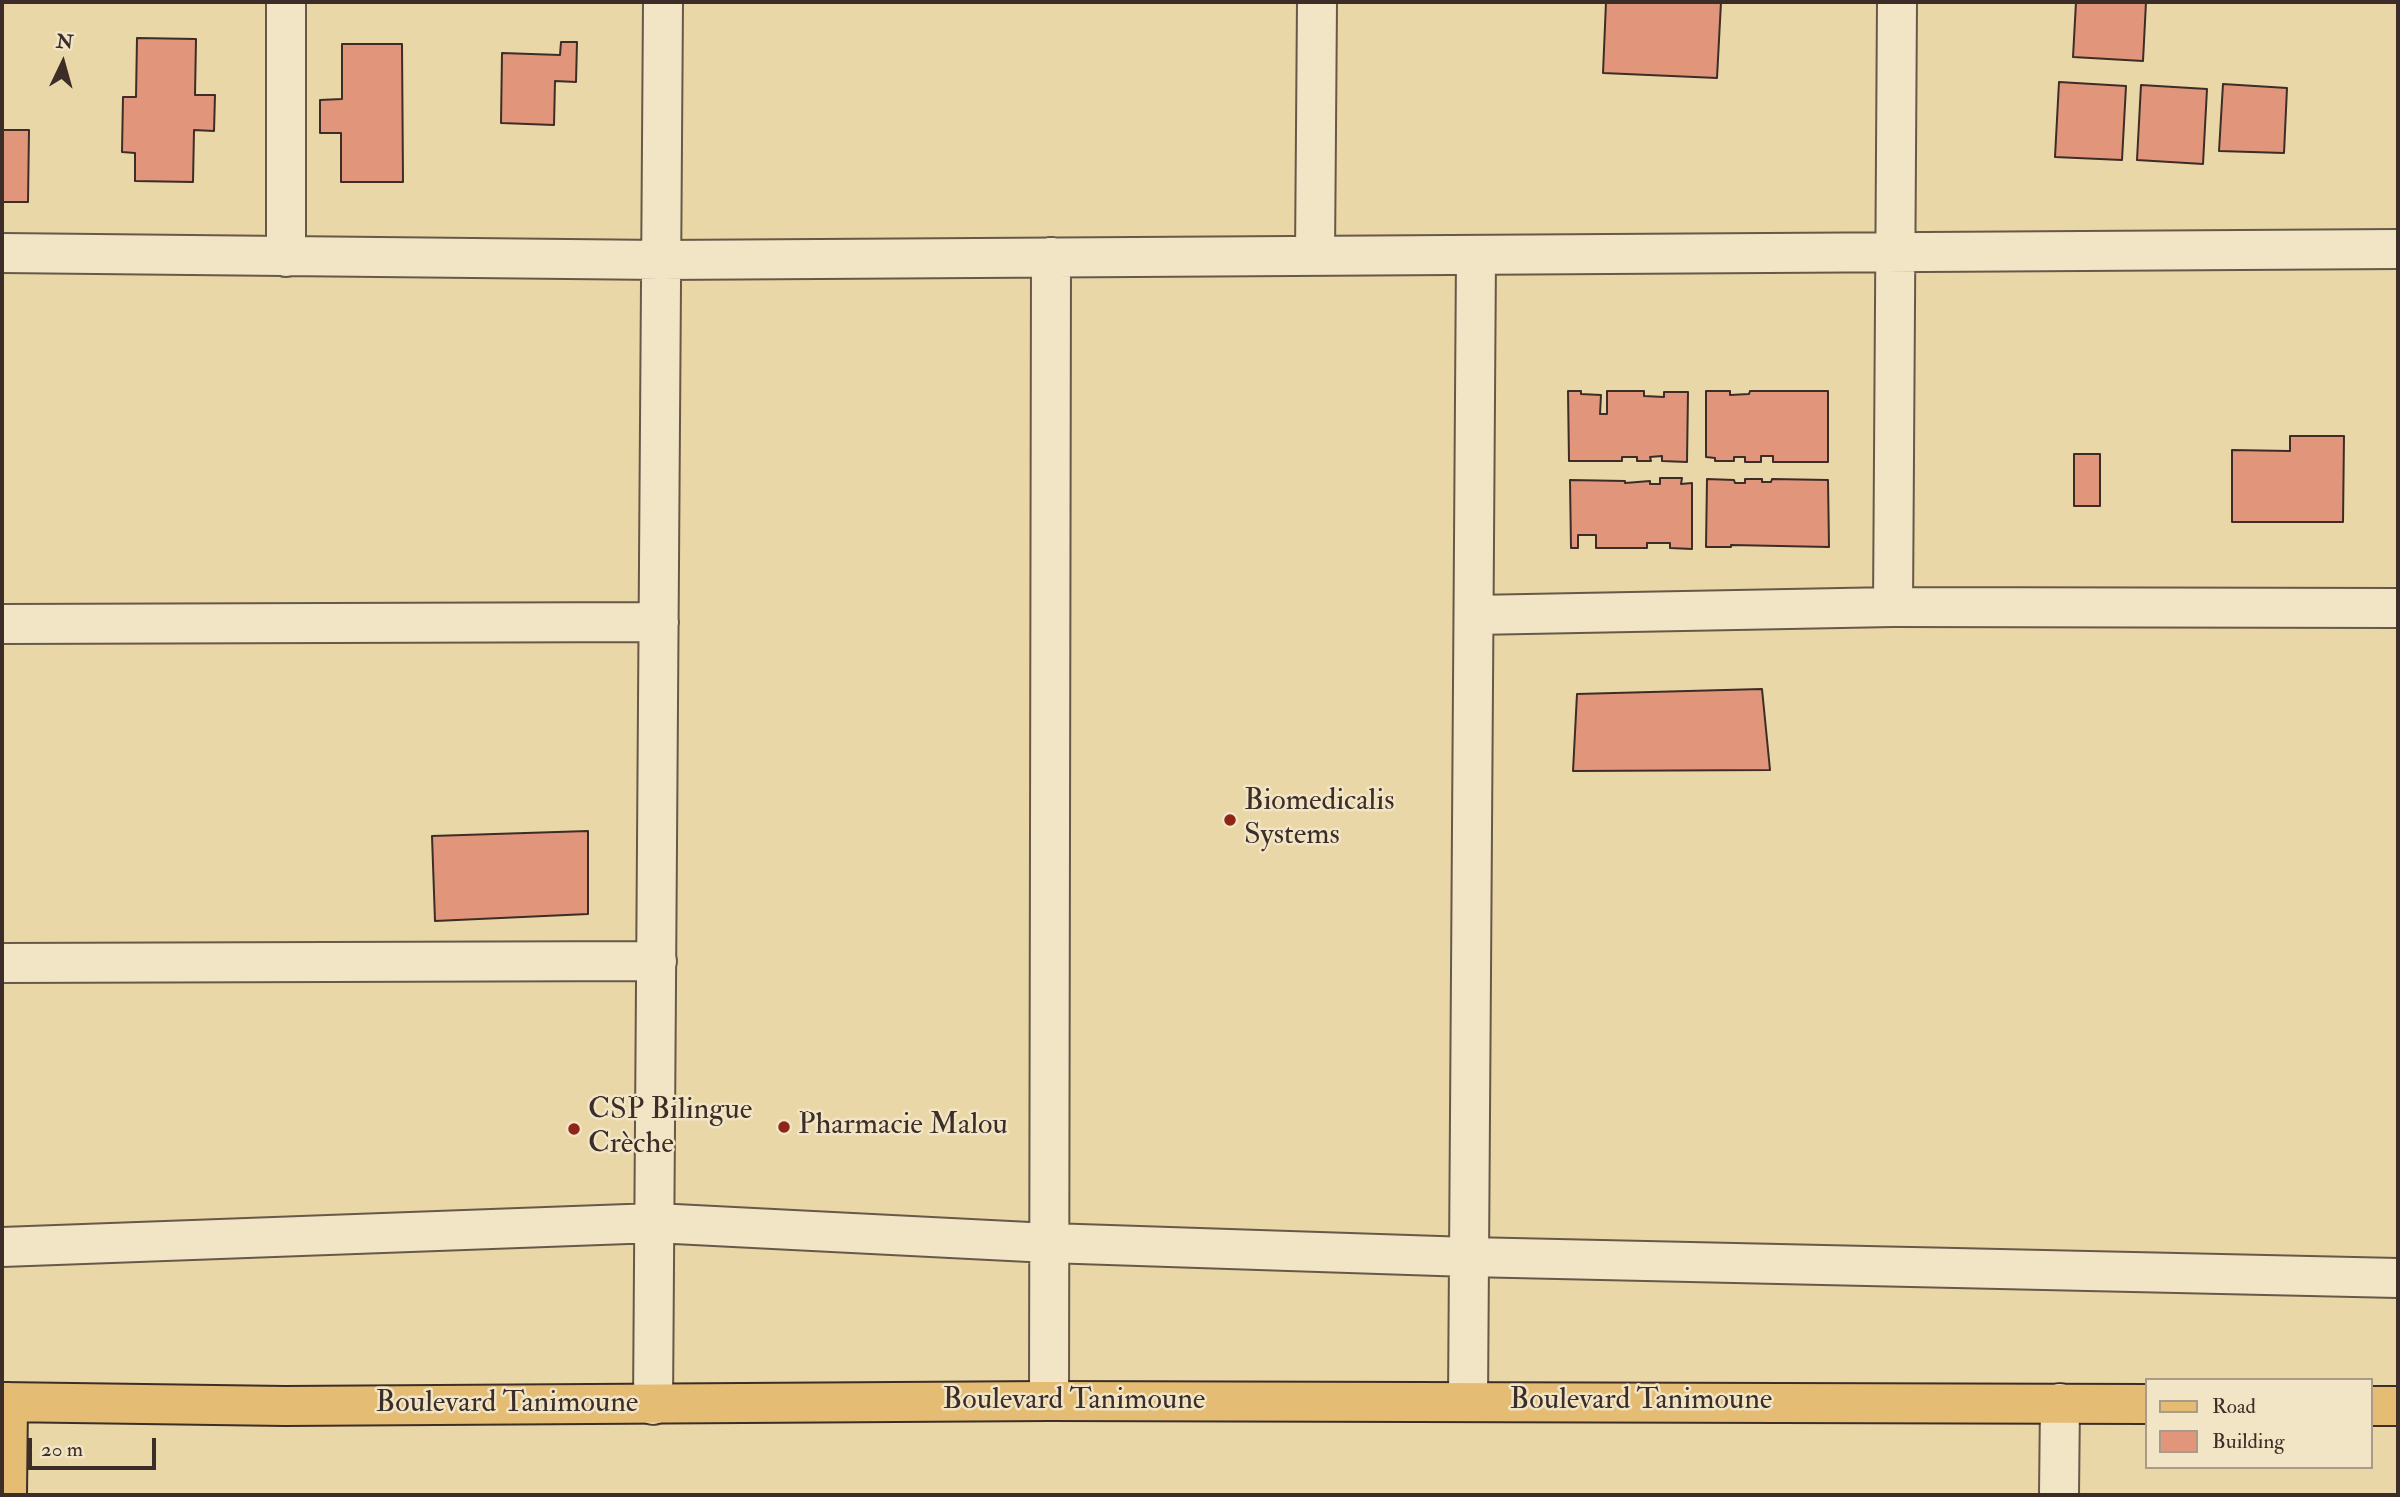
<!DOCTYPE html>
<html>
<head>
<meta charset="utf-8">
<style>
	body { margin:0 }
	#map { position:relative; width:2400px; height:1497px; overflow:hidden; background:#e9d7a7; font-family:"IM FELL Double Pica",serif }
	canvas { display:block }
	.frame { position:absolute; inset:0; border:4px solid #3c2d28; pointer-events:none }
	.legend { position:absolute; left:2145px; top:1378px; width:228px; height:91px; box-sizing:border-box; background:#f1e5c6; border:2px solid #a99b87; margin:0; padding:9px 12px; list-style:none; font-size:21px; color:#3c2d28 }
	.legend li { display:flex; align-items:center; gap:14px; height:35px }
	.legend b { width:35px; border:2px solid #a99b87 }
	.north { position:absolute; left:28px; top:28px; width:70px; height:70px; -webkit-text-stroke:5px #f1e5c6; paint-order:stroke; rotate:5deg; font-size:19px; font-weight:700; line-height:28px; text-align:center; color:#3c2d28 }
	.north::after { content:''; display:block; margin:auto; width:24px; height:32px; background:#3c2d28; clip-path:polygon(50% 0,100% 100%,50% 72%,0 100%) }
	.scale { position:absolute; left:28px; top:1438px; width:128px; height:32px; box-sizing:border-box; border:4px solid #3c2d28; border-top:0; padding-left:9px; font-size:21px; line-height:24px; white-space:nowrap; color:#3c2d28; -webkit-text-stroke:5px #f1e5c6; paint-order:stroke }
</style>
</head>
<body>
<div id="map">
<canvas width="2400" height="1497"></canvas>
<div class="frame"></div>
<ul class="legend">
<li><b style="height:9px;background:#e4bc74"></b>Road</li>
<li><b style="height:19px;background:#e1967b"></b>Building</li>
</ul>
<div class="north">N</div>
<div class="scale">20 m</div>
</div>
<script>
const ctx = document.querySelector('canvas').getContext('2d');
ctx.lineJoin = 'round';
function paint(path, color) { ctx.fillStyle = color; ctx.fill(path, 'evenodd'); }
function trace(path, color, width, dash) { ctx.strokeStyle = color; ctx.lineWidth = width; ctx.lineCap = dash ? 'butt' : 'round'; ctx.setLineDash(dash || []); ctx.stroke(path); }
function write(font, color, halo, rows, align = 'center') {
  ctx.font = font + ' "IM FELL Double Pica",serif'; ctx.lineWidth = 5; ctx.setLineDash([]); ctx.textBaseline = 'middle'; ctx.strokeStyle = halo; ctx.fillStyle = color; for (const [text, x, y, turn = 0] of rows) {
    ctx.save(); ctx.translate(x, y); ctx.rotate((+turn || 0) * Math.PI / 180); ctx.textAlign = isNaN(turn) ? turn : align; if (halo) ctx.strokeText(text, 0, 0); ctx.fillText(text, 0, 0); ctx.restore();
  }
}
const building = new Path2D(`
	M 1606,2 L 1721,2 L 1717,78 L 1603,73 Z
	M 2076,2 L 2146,2 L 2143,61 L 2073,57 Z
	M 137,38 L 196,39 L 195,95 L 215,95 L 214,131 L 194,130 L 193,182 L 135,181 L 135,153 L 122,152 L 123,97 L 136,97 Z
	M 561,42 L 577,42 L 576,82 L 555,81 L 554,125 L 501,123 L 502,53 L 560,55 Z
	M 342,44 L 402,44 L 403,182 L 341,182 L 341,133 L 320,133 L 320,100 L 342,99 Z
	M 2059,82 L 2126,86 L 2122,160 L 2055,157 Z
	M 2223,84 L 2287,88 L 2284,153 L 2219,151 Z
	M 2141,85 L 2207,89 L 2203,164 L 2137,160 Z
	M 2,130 L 29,130 L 28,202 L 2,202 Z
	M 1568,391 L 1581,391 L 1581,394 L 1601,395 L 1600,414 L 1607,414 L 1607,391 L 1644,391 L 1644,396 L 1664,397 L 1664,392 L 1688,392 L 1687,462 L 1662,461 L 1662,456 L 1650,457 L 1651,461 L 1637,461 L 1637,457 L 1622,457 L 1622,461 L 1569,461 Z
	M 1706,391 L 1730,391 L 1730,395 L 1749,394 L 1750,391 L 1828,391 L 1828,462 L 1773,462 L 1773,456 L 1761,456 L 1761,462 L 1745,462 L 1745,457 L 1734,457 L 1734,461 L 1715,461 L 1715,458 L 1706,457 Z
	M 2290,436 L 2344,436 L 2343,522 L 2232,522 L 2232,450 L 2290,451 Z
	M 2074,454 L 2100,454 L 2100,506 L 2074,506 Z
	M 1660,478 L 1682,478 L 1681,484 L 1692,483 L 1692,549 L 1670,548 L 1670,543 L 1647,543 L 1647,548 L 1596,548 L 1596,535 L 1578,535 L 1578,548 L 1571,548 L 1570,480 L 1625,481 L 1625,483 L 1650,481 L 1650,484 L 1660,484 Z
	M 1707,479 L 1734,480 L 1735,483 L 1745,483 L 1745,479 L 1762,479 L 1762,482 L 1771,482 L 1772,479 L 1828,480 L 1829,547 L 1731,545 L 1731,547 L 1706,547 Z
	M 1762,689 L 1770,770 L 1573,771 L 1577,694 Z
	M 588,831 L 588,914 L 435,921 L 432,836 Z`);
const street = new Path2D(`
	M 286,2 L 286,257
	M 2,253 L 661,260 L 2398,249
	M 1315,256 L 1317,2
	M 1893,607 L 1897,2
	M 1474,615 L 1893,607 L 2398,608
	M 2,624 L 659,622
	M 2,963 L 657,961
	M 2,1247 L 655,1223 L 1049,1243 L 1469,1257 L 2398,1278
	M 1049,1401 L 1051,257
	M 1468,1402 L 1476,255
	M 653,1405 L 663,2
	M 2059,1495 L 2060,1403`);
const primary = new Path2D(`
	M 2,1402 L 285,1406 L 1049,1401 L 2146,1404
	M 2370,1406 L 2398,1406
	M 7,1495 L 8,1402`);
const markers = [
	[1230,820,7,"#8f2418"],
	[784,1127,7,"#8f2418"],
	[574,1129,7,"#8f2418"]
];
const poiNames = [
	["Biomedicalis",1244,803],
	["Systems",1244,837],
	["CSP Bilingue",588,1112],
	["Crèche",588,1146],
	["Pharmacie Malou",798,1127]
];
const streetNames = [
	["Boulevard Tanimoune",1074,1402],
	["Boulevard Tanimoune",1641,1402],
	["Boulevard Tanimoune",507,1405]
];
paint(building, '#e1967b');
trace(building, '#3c2d28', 2);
trace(street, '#675848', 42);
trace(primary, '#3c2d28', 42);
trace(street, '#f1e5c6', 38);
trace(primary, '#e4bc74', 38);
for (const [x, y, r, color] of markers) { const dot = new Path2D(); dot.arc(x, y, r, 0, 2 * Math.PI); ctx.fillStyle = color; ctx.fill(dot); trace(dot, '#f1e5c6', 2.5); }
write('30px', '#3c2d28', '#f1e5c6', poiNames, 'left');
write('30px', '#3c2d28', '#f1e5c6', streetNames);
</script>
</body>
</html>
